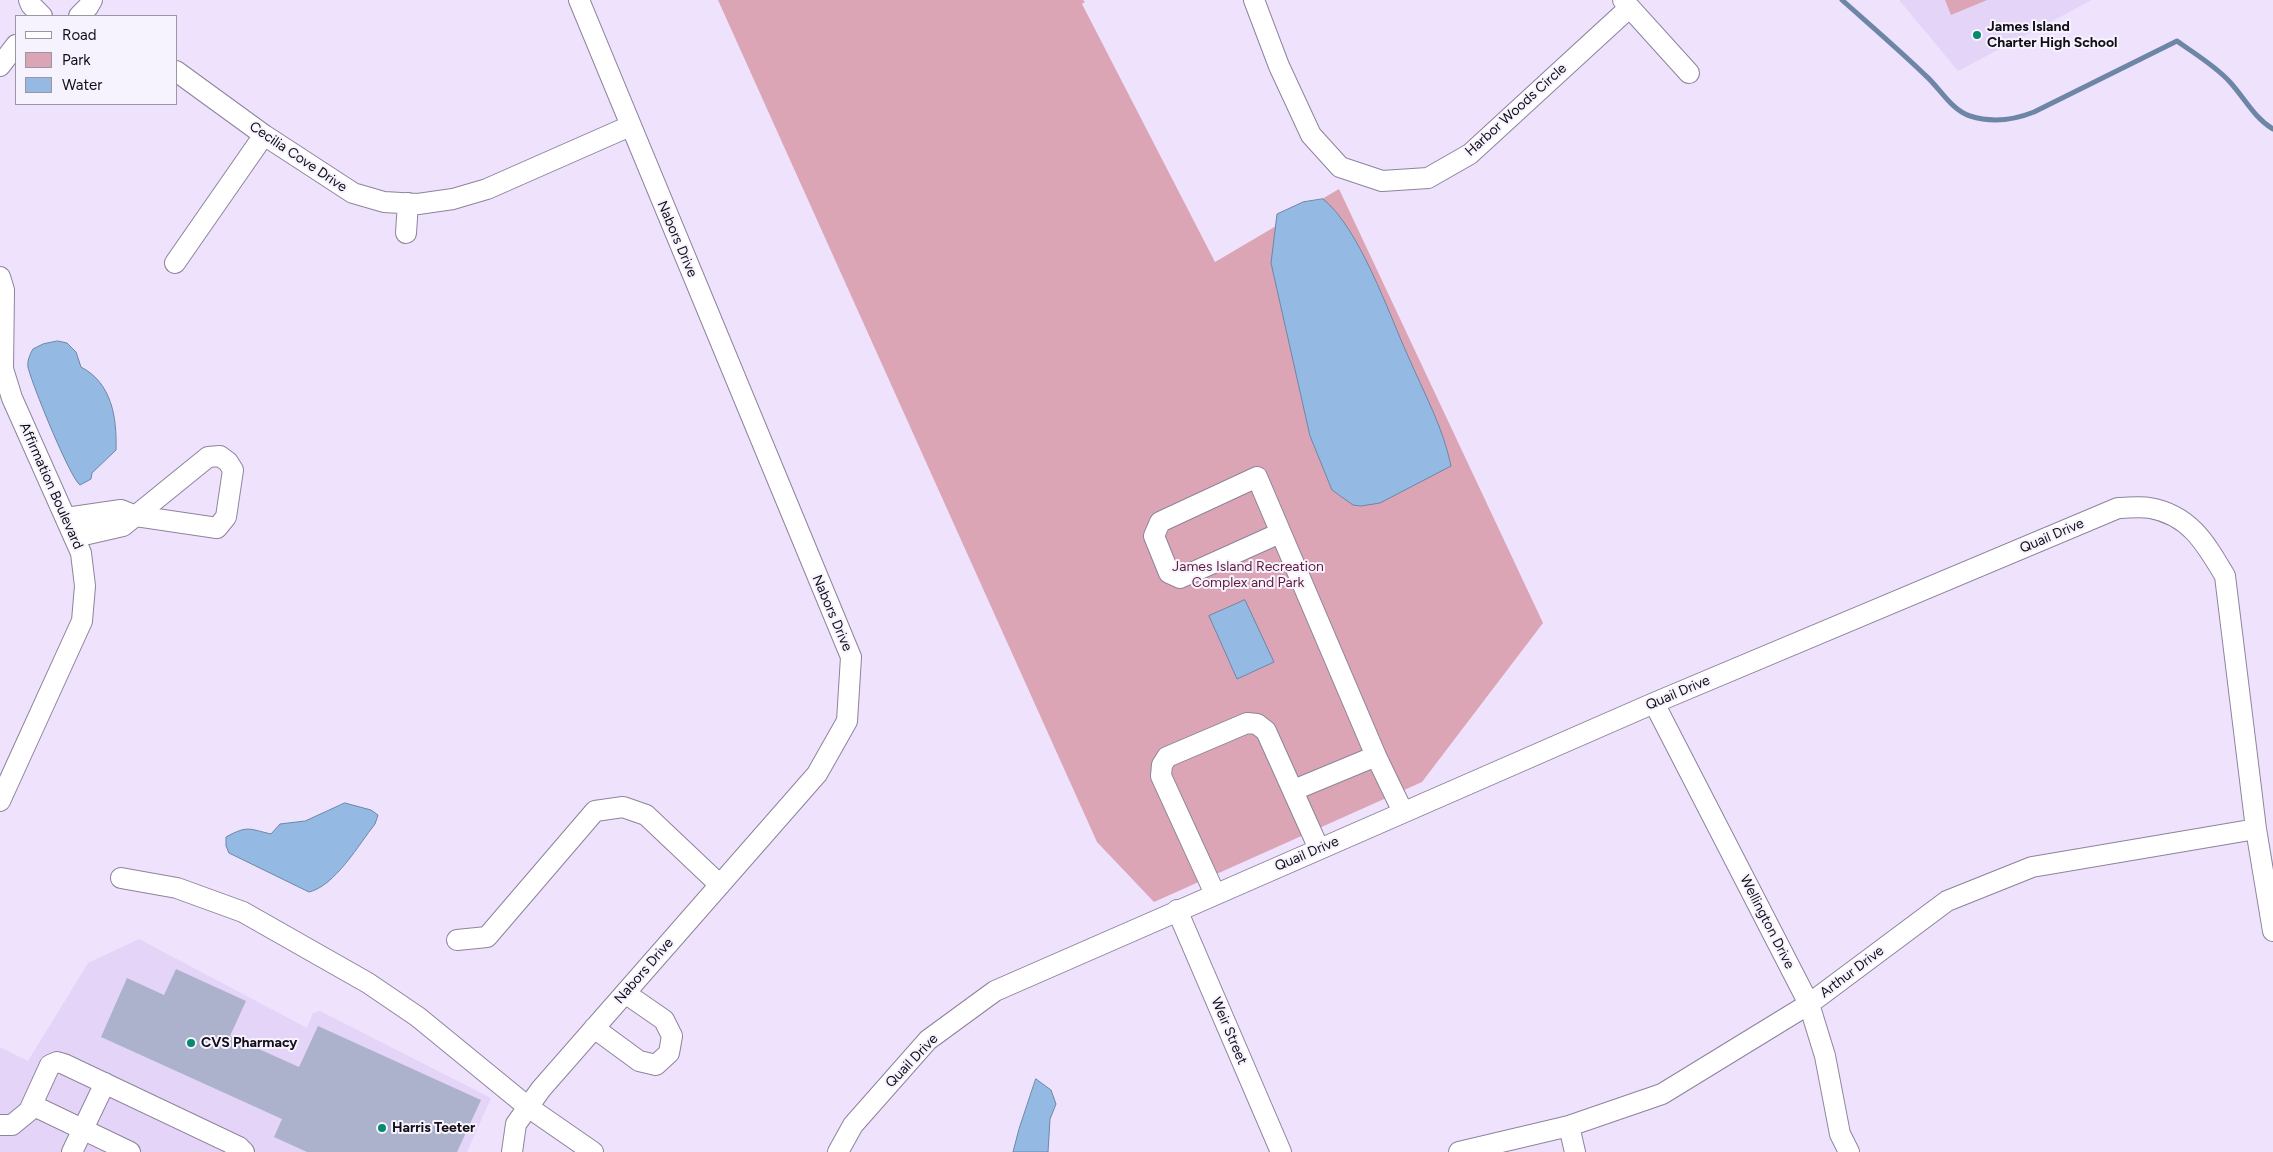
<!DOCTYPE html>
<html>
<head>
<meta charset="utf-8">
<style>
	body { margin:0 }
	#map { position:relative; width:2273px; height:1152px; overflow:hidden; background:#eee2fd; font-family:Figtree,sans-serif }
	canvas { display:block }
	.legend { position:absolute; left:15px; top:15px; width:162px; height:90px; box-sizing:border-box; background:#f7f3fe; border:1px solid #9b97a1; margin:0; padding:6px 9px; list-style:none; font-size:15px; color:#110d16 }
	.legend li { display:flex; align-items:center; gap:10px; height:25px }
	.legend b { width:25px; border:1px solid #9b97a1 }
</style>
</head>
<body>
<div id="map">
<canvas width="2273" height="1152"></canvas>
<ul class="legend">
<li><b style="height:6px;background:#fff"></b>Road</li>
<li><b style="height:14px;background:#dba5b6"></b>Park</li>
<li><b style="height:14px;background:#94bae4"></b>Water</li>
</ul>
</div>
<script>
const ctx = document.querySelector('canvas').getContext('2d');
ctx.lineJoin = 'round';
function paint(path, color) { ctx.fillStyle = color; ctx.fill(path, 'evenodd'); }
function trace(path, color, width, dash) { ctx.strokeStyle = color; ctx.lineWidth = width; ctx.lineCap = dash ? 'butt' : 'round'; ctx.setLineDash(dash || []); ctx.stroke(path); }
function write(font, color, halo, rows, align = 'center') {
  ctx.font = font + ' Figtree,sans-serif'; ctx.lineWidth = 4; ctx.setLineDash([]); ctx.textBaseline = 'middle'; ctx.strokeStyle = halo; ctx.fillStyle = color; for (const [text, x, y, turn = 0] of rows) {
    ctx.save(); ctx.translate(x, y); ctx.rotate((+turn || 0) * Math.PI / 180); ctx.textAlign = isNaN(turn) ? turn : align; if (halo) ctx.strokeText(text, 0, 0); ctx.fillText(text, 0, 0); ctx.restore();
  }
}
const built = new Path2D(`
	M 1899,0 L 2092,0 L 1958,71 Z
	M 139,939 L 307,1028 L 313,1013 L 320,1011 L 491,1098 L 467,1152 L 0,1152 L 0,1047 L 28,1061 L 88,963 Z`);
const green = new Path2D(`
	M 718,0 L 1083,0 L 1085,2 L 1082,4 L 1215,262 L 1339,189 L 1543,623 L 1422,782 L 1154,902 L 1097,842 Z
	M 1945,0 L 1987,0 L 1951,15 Z`);
const water = new Path2D(`
	M 1323,199 C 1359,227 1389,314 1408,356 C 1424,393 1443,427 1451,466 L 1380,503 L 1361,506 L 1353,505 L 1332,490 L 1310,436 L 1271,263 L 1277,214 L 1303,202 Z
	M 58,341 L 67,343 L 76,352 L 81,367 C 112,383 117,418 116,450 L 92,473 L 91,479 L 80,485 C 70,478 31,382 28,367 C 27,361 30,354 33,349 L 43,344 Z
	M 1245,600 L 1274,662 L 1237,679 L 1209,616 Z
	M 345,803 L 371,810 L 378,815 L 375,824 C 359,844 335,886 309,892 L 229,853 L 226,846 L 226,837 C 248,825 249,829 271,834 L 280,824 L 305,821 Z
	M 1036,1079 L 1051,1090 L 1056,1104 L 1050,1119 L 1048,1152 L 1013,1152 L 1019,1129 Z`);
const stream = new Path2D(`
	M 1842,0 C 1870,25 1898,49 1925,75 C 1940,88 1951,110 1970,116 C 1992,123 2014,120 2034,112 L 2177,41 C 2195,54 2214,65 2229,81 C 2244,97 2254,118 2273,129`);
const building = new Path2D(`
	M 176,969 L 246,1001 L 230,1036 L 299,1067 L 318,1026 L 481,1100 L 457,1152 L 307,1152 L 274,1137 L 282,1119 L 101,1037 L 127,978 L 164,995 Z`);
const minor = new Path2D(`
	M 29,0 L 31,5 L 42,16
	M 1254,0 L 1279,66 L 1311,135 L 1340,167 L 1382,181 L 1428,178 L 1470,154 L 1629,8
	M 1623,0 L 1689,73
	M 79,16 L 88,7 L 92,0
	M 0,66 L 16,45
	M 176,71 L 264,135 L 353,193 L 384,202 L 418,204 L 453,199 L 487,189 L 630,126
	M 406,233 L 408,203
	M 175,263 L 264,135
	M 0,277 L 4,290 L 3,369 L 12,398 L 81,553 L 85,586 L 82,621 L 0,801
	M 66,518 L 121,510 L 136,516 L 217,528 L 226,517 L 233,470 L 228,462 L 220,456 L 208,457 L 123,526 L 75,537
	M 1280,533 L 1180,578 L 1169,573 L 1154,536 L 1160,522 L 1257,477 L 1376,756
	M 1654,703 L 1809,1004 L 1825,1056 L 1840,1134 L 1849,1152
	M 1294,790 L 1376,756 L 1403,812
	M 121,878 L 177,888 L 243,912 L 368,983 L 418,1017 L 528,1107 L 593,1152
	M 1215,894 L 1161,776 L 1162,765 L 1167,757 L 1247,723 L 1257,724 L 1266,731 L 1319,849
	M 1177,910 L 1281,1152
	M 457,940 L 487,937 L 595,811 L 623,807 L 646,815 L 720,885
	M 594,1028 L 639,1061 L 656,1065 L 669,1053 L 672,1036 L 664,1020 L 625,993
	M 32,1105 L 130,1152
	M 0,1125 L 12,1125 L 29,1111 L 50,1065 L 57,1062 L 64,1064 L 239,1147 L 244,1152
	M 1569,1126 L 1575,1152
	M 72,1152 L 105,1083
	M 512,1152 L 516,1124 L 541,1089 L 817,774 L 847,721 L 851,657 L 579,0
	M 838,1152 L 853,1125 L 928,1040 L 995,991 L 1654,703 L 2118,508 C 2128,508 2140,506 2150,508 C 2190,515 2206,544 2225,576 L 2256,829 L 2273,931
	M 1459,1152 L 1569,1126 L 1662,1094 L 1809,1004 L 1947,901 L 2032,867 L 2256,829`);
const markers = [
	[1977,35,5,"#068a6f"],
	[191,1043,5,"#068a6f"],
	[382,1128,5,"#068a6f"]
];
const poiNames = [
	["James Island",1987,27],
	["Charter High School",1987,43],
	["CVS Pharmacy",201,1043],
	["Harris Teeter",392,1128]
];
const streetNames = [
	["Harbor Woods Circle",1516,110,-42],
	["Cecilia Cove Drive",298,157,34],
	["Nabors Drive",677,239,67],
	["Affirmation Boulevard",51,486,66],
	["Quail Drive",2052,536,-23],
	["Nabors Drive",832,613,67],
	["Quail Drive",1678,693,-23],
	["Quail Drive",1307,854,-23],
	["Wellington Drive",1767,922,63],
	["Nabors Drive",644,971,-49],
	["Arthur Drive",1852,972,-37],
	["Weir Street",1229,1031,67],
	["Quail Drive",912,1061,-46]
];
const parkNames = [
	["James Island Recreation",1248,567],
	["Complex and Park",1248,583]
];
paint(built, '#e4d5f8');
paint(green, '#dba5b6');
paint(water, '#94bae4');
trace(water, '#6d86a6', 1);
trace(stream, '#6d86a6', 5);
paint(building, '#adb2cc');
trace(minor, '#8e839c', 22);
trace(minor, '#fff', 20);
for (const [x, y, r, color] of markers) { const dot = new Path2D(); dot.arc(x, y, r, 0, 2 * Math.PI); ctx.fillStyle = color; ctx.fill(dot); trace(dot, '#f7f3fe', 2); }
write('bold 14px', '#110d16', '#f7f3fe', poiNames, 'left');
write('14px', '#110d16', '#f7f3fe', streetNames);
write('14px', '#601c39', '#f7f3fe', parkNames);
</script>
</body>
</html>
